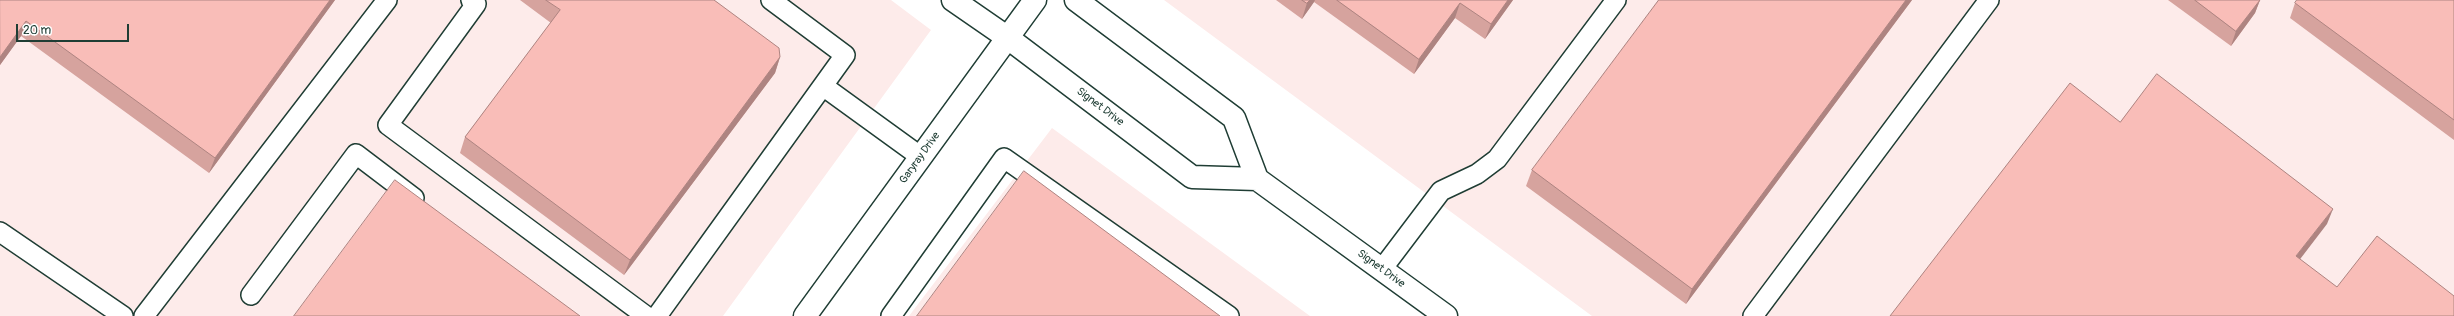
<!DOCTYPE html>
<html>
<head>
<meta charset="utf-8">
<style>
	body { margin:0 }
	#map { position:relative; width:2454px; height:316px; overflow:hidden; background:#fff; font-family:Pangolin,sans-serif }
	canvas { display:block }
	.scale { position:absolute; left:16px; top:24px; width:113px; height:18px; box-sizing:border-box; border:2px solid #1f3d34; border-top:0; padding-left:5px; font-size:12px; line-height:14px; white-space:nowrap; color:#1f3d34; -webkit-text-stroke:3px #fff; paint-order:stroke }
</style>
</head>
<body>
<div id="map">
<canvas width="2454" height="316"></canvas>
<div class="scale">20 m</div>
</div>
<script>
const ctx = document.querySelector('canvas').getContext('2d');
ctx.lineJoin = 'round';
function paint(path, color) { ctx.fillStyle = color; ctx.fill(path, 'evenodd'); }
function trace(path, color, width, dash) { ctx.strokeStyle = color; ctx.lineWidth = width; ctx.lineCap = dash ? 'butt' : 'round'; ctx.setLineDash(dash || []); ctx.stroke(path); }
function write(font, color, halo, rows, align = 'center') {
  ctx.font = font + ' Pangolin,sans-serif'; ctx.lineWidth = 4; ctx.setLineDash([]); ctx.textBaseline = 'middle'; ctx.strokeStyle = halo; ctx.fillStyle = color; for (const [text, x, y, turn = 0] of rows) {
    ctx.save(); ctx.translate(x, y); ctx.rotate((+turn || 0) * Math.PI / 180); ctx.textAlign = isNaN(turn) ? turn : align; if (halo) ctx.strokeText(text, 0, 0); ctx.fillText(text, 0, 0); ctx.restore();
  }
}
const built = new Path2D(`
	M 0,0 L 891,0 L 931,30 L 723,316 L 0,316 Z
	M 1164,0 L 2454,0 L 2454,316 L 1592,316 Z
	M 1052,128 L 1310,316 L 909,316 Z`);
const lane = new Path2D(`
	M 471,0 L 476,4 L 388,125 L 646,316
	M 823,86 L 921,157
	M 0,232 L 123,316
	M 1382,269 L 1441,191 L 1477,174 L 1497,159 L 1616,0
	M 251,295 L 356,154 L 414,198
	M 144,316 L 387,0
	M 657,316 L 845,55 L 771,0
	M 891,316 L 1004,158 L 1229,316
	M 1753,316 L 1989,0`);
const secondary = new Path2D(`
	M 953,0 L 1008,38 L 1192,177 L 1257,179
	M 1076,0 L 1234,118 L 1257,179 L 1446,316
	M 805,316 L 1035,0`);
const wall = new Path2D(`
	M 0,0 L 335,0 L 209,173 L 21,36 L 0,65 Z
	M 520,0 L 714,0 L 780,57 L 775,73 L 624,275 L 460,153 L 465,137 L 551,23 Z
	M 1276,0 L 1513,0 L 1485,39 L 1455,18 L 1414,74 L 1314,2 L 1302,19 Z
	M 1659,0 L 1912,0 L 1686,304 L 1526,186 L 1532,170 Z
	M 2168,0 L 2260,0 L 2255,13 L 2231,46 Z
	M 2454,0 L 2454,140 L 2290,18 L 2295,3 Z`);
const shadedWall = new Path2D(`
	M 330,0 L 335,0 L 209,173 L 215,158 Z
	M 1310,0 L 1315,0 L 1314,2 L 1302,19 L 1307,3 Z
	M 1508,0 L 1513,0 L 1485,39 L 1491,24 Z
	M 1906,0 L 1912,0 L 1686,304 L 1692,289 Z
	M 2260,0 L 2255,13 L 2231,46 L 2236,31 Z
	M 1460,3 L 1455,18 L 1414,74 L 1419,59 Z
	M 26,21 L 21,36 L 0,65 L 0,57 Z
	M 780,57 L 775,73 L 624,275 L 630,260 Z
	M 2333,209 L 2327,224 L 2291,271 L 2296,256 Z`);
const building = new Path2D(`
	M 0,0 L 330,0 L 215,158 L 26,21 L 0,57 Z
	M 546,0 L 714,0 L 779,48 L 780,57 L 630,260 L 465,137 L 560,10 Z
	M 1302,0 L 1310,0 L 1307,3 Z
	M 1337,0 L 1508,0 L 1491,24 L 1460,3 L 1419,59 Z
	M 1659,0 L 1906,0 L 1692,289 L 1532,170 Z
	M 2195,0 L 2260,0 L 2236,31 Z
	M 2297,0 L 2454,0 L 2454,120 L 2295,3 Z
	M 2157,74 L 2333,209 L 2296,256 L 2337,287 L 2377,236 L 2454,296 L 2454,316 L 1890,316 L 2070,83 L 2120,122 Z
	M 1024,171 L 1220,316 L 917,316 Z
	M 395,180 L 580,316 L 294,316 Z`);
const streetNames = [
	["Signet Drive",1100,107,37],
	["Garyray Drive",920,158,-54],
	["Signet Drive",1381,269,36]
];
paint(built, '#fdebea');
trace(lane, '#1f3d34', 22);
trace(secondary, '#1f3d34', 25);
trace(lane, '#fff', 19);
trace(secondary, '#fff', 22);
paint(wall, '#d6a39e');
paint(shadedWall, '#ae8481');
paint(building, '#f9bdb8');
trace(building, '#ae8481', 1);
write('11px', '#1f3d34', '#fff', streetNames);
</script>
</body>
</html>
